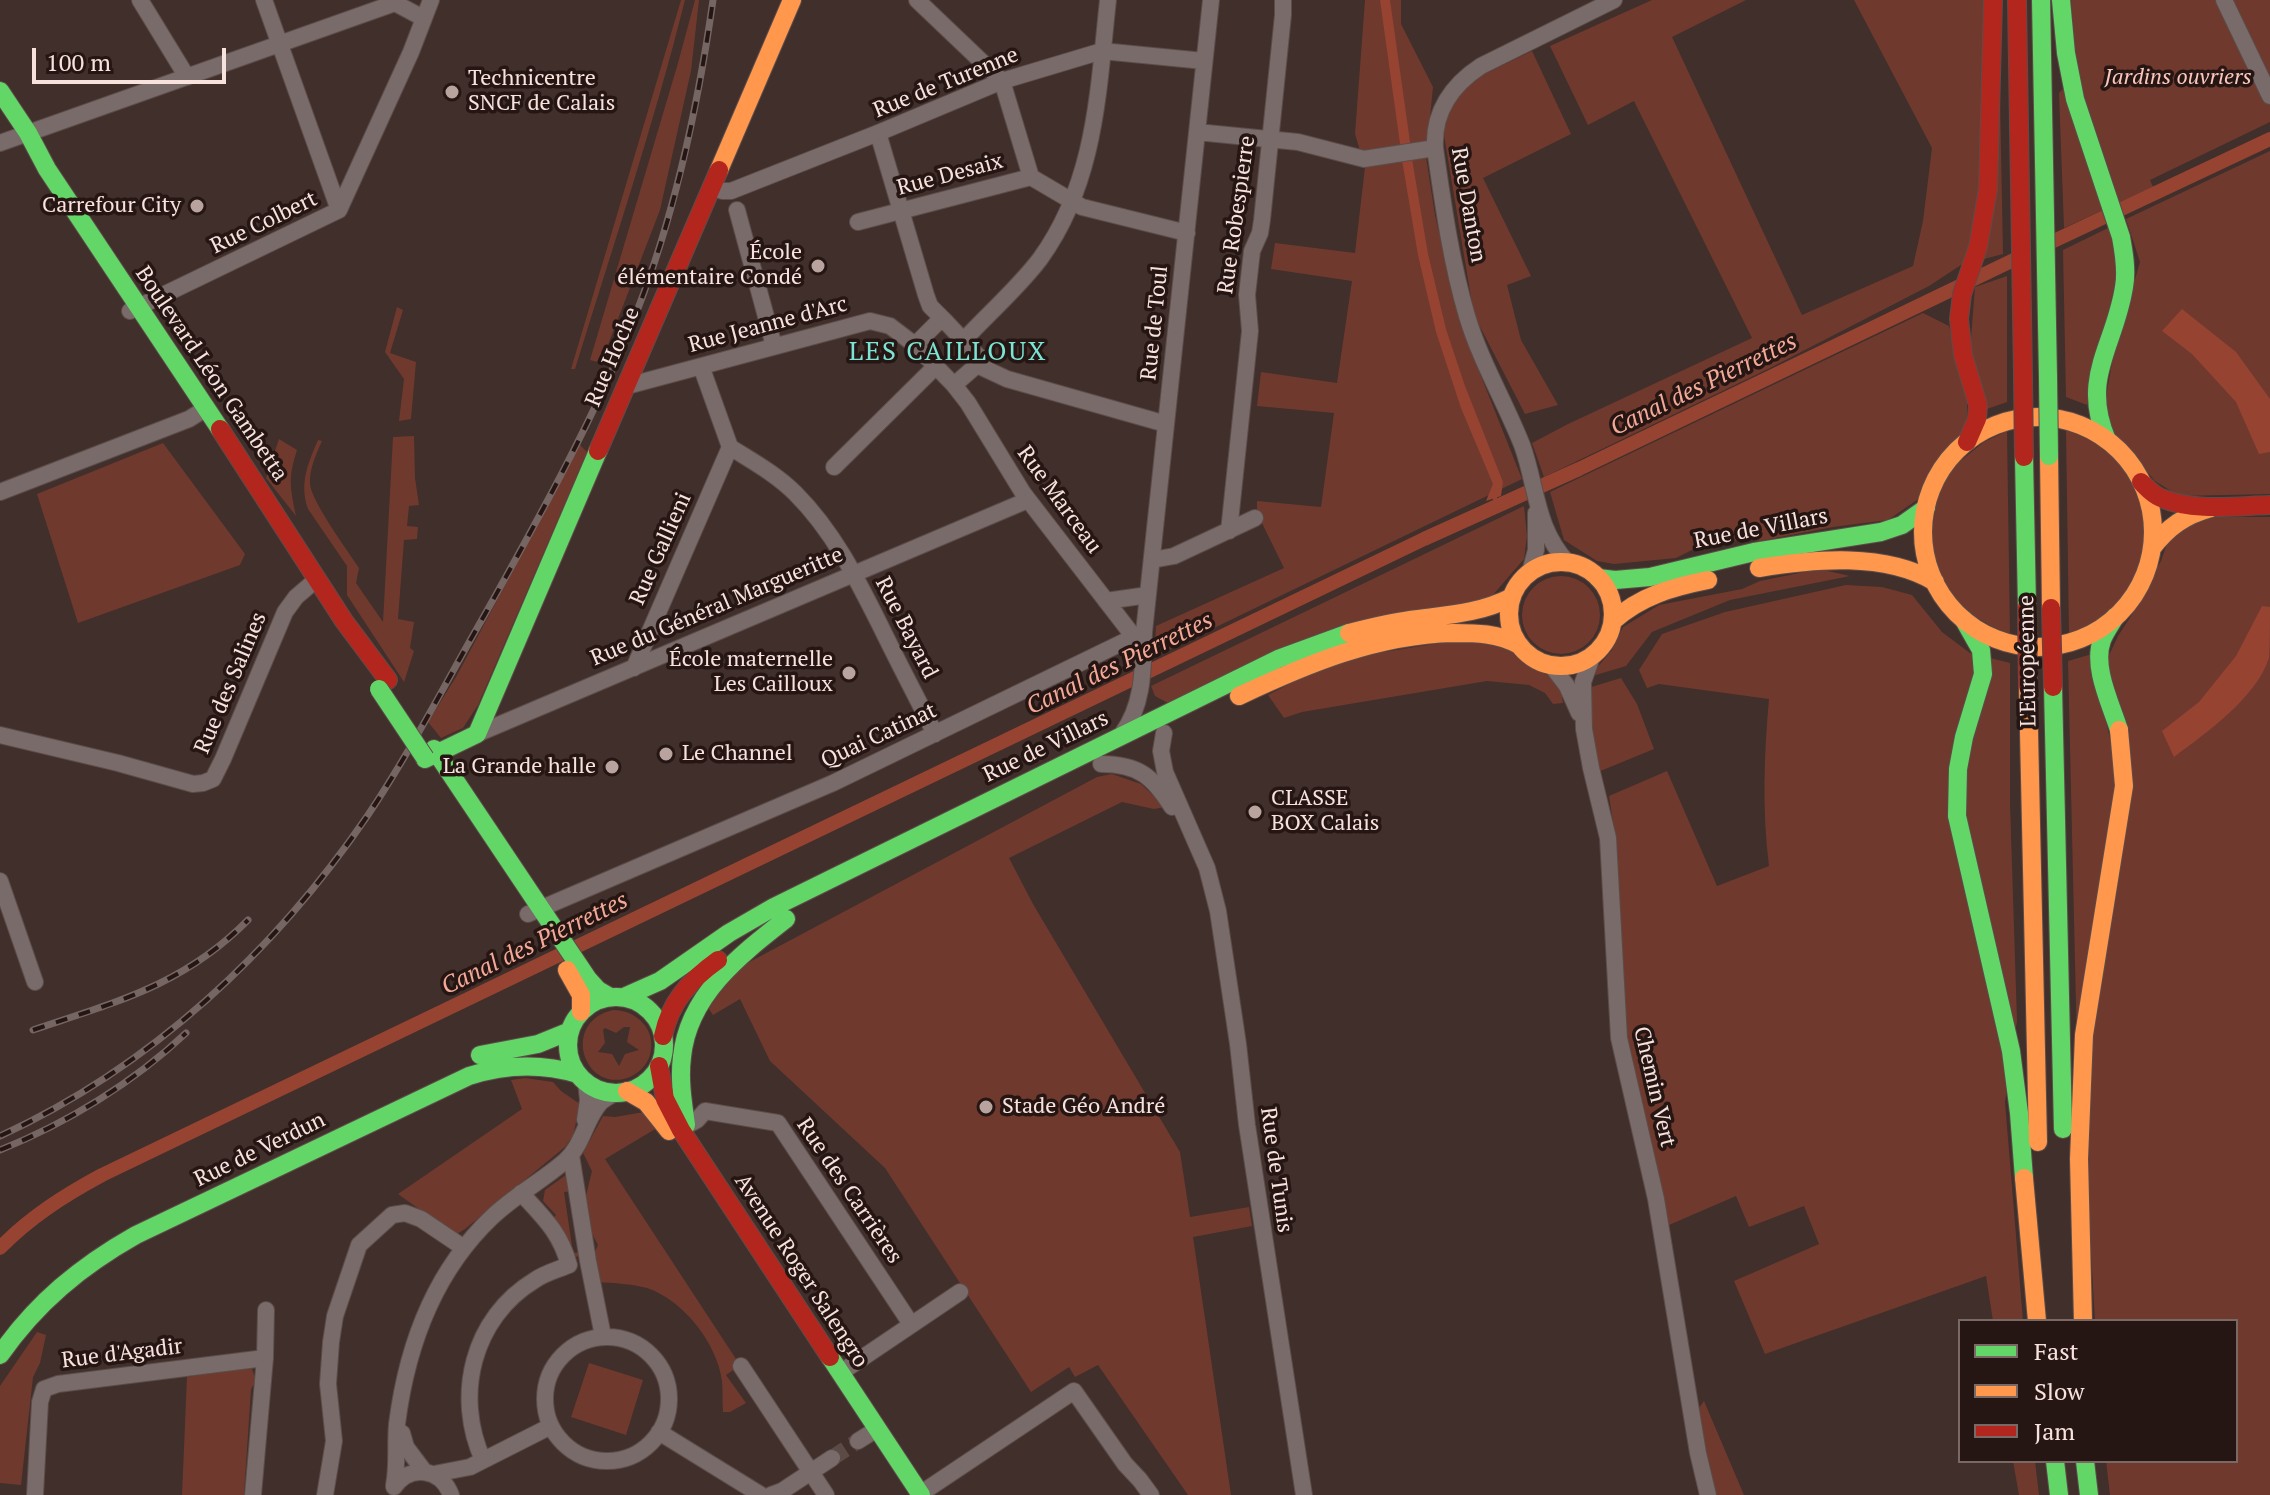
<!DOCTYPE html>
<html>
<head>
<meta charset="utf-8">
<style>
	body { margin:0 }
	#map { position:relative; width:2270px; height:1495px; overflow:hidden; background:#402f2b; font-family:"PT Serif",serif }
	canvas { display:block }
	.legend { position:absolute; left:1958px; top:1319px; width:280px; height:144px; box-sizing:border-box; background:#251613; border:2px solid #796864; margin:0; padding:10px 14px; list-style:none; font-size:24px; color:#f8e2dd }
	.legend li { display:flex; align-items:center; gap:16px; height:40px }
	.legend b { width:40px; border:2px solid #796864 }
	.scale { position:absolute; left:32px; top:48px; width:194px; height:36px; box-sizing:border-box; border:4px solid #f8e2dd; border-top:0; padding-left:10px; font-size:24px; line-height:28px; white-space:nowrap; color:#f8e2dd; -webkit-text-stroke:6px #251613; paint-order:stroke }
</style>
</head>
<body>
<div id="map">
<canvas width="2270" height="1495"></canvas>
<ul class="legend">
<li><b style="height:10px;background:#63d668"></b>Fast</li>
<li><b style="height:10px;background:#ff974d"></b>Slow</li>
<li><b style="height:10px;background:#b3261e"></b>Jam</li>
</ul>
<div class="scale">100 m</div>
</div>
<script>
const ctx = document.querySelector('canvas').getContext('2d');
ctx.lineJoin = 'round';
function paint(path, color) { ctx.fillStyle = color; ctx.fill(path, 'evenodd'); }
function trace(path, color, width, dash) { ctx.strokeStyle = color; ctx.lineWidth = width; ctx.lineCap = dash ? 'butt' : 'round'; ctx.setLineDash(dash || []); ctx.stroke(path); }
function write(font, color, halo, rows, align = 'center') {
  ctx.font = font + ' "PT Serif",serif'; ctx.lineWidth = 7; ctx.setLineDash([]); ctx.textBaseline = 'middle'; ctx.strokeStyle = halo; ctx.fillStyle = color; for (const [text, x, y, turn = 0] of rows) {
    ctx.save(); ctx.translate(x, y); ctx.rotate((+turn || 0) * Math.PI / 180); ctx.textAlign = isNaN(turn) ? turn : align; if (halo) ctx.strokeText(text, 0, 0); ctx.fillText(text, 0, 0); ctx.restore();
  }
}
const green = new Path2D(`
	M 681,0 L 685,0 C 654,124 613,246 575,369 L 571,369 Z
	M 695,0 L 699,0 L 691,71 L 660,210 L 601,363 L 590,360 L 678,63 Z
	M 1365,0 L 1401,0 L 1401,24 L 1433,87 L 1426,157 L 1435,215 L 1461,326 L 1522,479 L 1154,657 L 1156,626 L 1284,568 L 1257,513 L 1257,501 L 1321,507 L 1334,413 L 1257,406 L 1261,372 L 1337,383 L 1352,281 L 1271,269 L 1275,243 L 1355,253 L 1365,167 L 1355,134 Z
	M 1652,0 L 1746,0 L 1672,37 L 1802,315 L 1913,266 L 1923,221 L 1932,148 L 1854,0 L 1983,0 L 1999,46 L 2003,254 L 1961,265 L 1929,286 L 1768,369 L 1544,477 L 1532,443 L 1568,424 L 1752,338 L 1634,101 L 1588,125 L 1550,46 Z
	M 2071,0 L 2270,0 L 2270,122 L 2150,180 L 2153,187 L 2064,228 L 2059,93 L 2077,74 Z
	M 1532,51 L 1571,134 L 1483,178 L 1531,276 L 1507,285 L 1521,340 L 1558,405 L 1525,414 L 1474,315 L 1444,135 L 1446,114 L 1468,82 Z
	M 2270,151 L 2270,494 L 2179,496 L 2155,481 L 2115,434 L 2104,408 L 2114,352 L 2140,262 L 2126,219 Z
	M 2110,227 L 2120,262 L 2087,405 L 2066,397 L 2063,250 Z
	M 2007,276 L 2007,402 L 1984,410 L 1969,364 L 1975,287 Z
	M 397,307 L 403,310 L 390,353 L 416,362 L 411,419 L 399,421 L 404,379 L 385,352 Z
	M 1923,313 L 1949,326 L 1967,388 L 1967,431 L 1929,471 L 1917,500 L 1888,520 L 1833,527 L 1760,541 L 1744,539 L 1692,550 L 1676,558 L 1614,564 L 1597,561 L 1564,540 L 1550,492 Z
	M 2066,430 C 2085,437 2105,445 2119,461 C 2151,498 2153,563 2120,600 C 2106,616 2088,625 2069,635 Z
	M 2007,431 L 2010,637 L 1964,610 L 1942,581 L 1930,544 L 1937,497 L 1953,467 L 1984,442 Z
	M 414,436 L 415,478 L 419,505 L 409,506 L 407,526 L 418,527 L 417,539 L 404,540 L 398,619 L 414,622 L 410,648 L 414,651 L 404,682 L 347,595 L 347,566 L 308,509 C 299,484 308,463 318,440 L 322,441 C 316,454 309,470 310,484 C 311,501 348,551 359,568 L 356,583 L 383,622 L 393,437 Z
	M 279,439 L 297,450 C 288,478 290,487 296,516 L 266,478 Z
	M 163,443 L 245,554 L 240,565 L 78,623 L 37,494 Z
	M 580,445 L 587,452 L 478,705 L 463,728 L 441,738 L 428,722 L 456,677 Z
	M 1524,506 L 1527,536 L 1524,559 L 1492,596 L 1168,703 L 1155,696 L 1151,686 Z
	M 2197,517 L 2270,517 L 2270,1495 L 2110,1495 L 2106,1461 L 2236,1461 L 2236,1321 L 2095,1321 L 2085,1148 L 2096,996 L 2131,797 L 2105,664 L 2118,636 L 2133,613 L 2161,561 L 2171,532 Z
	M 1819,569 L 1850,576 L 1730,600 L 1652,632 L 1626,666 L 1589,677 L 1612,650 L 1623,627 L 1659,605 L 1742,589 L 1760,581 Z
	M1522 615a39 39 0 1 1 78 0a39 39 0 1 1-78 0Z
	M 1846,585 L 1882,587 L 1912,595 L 1942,632 L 1970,653 L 2010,663 L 2010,803 L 2017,1021 L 2005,1102 L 2023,1321 L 1993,1321 L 1986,1276 L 1765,1354 L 1734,1281 L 1819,1244 L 1804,1206 L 1749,1227 L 1736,1196 L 1669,1225 L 1628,1044 L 1622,1000 L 1616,842 L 1609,796 L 1667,771 L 1717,886 L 1769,866 C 1762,810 1764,755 1769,699 L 1659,684 L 1647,688 L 1639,670 L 1662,634 L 1725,612 Z
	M 1464,639 L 1511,650 L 1560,684 L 1563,703 L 1553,704 L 1545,693 L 1529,685 L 1487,681 L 1302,712 L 1284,718 L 1268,695 L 1309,674 L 1366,655 Z
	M 2092,654 L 2118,778 L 2077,1048 L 2068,661 Z
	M 1621,678 L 1637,704 L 1654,749 L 1598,772 L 1588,701 L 1588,688 Z
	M 1112,774 L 1141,784 L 1165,807 L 1154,809 L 1122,802 L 1009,858 L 1033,904 L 1180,1152 L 1190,1217 L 1249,1207 L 1252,1226 L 1193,1237 L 1231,1495 L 1188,1495 L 1098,1365 L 1075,1377 L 1069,1367 L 1031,1392 L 885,1168 L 770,1061 L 740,999 L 713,1015 L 705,1003 L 740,967 L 1097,777 Z
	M 613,1010 C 637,1010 657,1030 650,1055 C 647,1065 639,1073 630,1077 C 584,1095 560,1022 613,1010 ZM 624,1027 L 630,1027 L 627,1042 L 639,1050 L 625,1054 L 619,1066 L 612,1054 L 598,1052 L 605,1043 L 603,1030 L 605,1028 L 616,1033 Z
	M 525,1078 L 553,1082 L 561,1091 L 580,1104 L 573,1136 L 565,1147 L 465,1229 L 455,1235 L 398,1194 L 522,1109 L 511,1080 Z
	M 644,1112 L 657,1128 L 605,1159 L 736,1359 L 736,1368 L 726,1375 L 746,1403 L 730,1412 L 723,1412 C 722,1402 723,1391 722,1381 C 717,1343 683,1300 647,1288 C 632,1284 614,1283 598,1282 L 593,1256 L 598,1245 L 584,1218 L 583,1208 L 592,1171 L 583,1153 L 603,1116 L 615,1117 Z
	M 570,1172 L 574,1191 L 564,1192 L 573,1253 L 582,1252 L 583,1255 L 572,1258 L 552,1219 L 556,1215 L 543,1201 L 545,1190 Z
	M 37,1332 L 46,1335 L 40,1363 L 33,1377 L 21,1485 L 0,1483 L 0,1386 Z
	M 589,1363 L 643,1380 L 626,1435 L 571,1417 Z
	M 235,1369 L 252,1369 L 256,1381 L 251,1389 L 244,1495 L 182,1495 L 187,1377 Z
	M 1704,1401 L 1744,1495 L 1711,1495 L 1699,1408 Z
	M 2013,1461 L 2035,1461 L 2039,1495 L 2019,1495 Z`);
const water = new Path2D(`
	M 1380,0 L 1390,0 L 1411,149 L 1401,151 Z
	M 1412,159 L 1428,254 L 1446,329 L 1465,386 L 1503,482 L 1501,496 L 1486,501 L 1493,484 L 1461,408 L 1436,332 L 1418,255 L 1402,160 Z
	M 2182,309 L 2236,352 L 2270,399 L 2270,452 L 2259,454 L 2236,402 L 2192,354 L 2162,331 Z
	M 2262,606 L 2270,607 C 2270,622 2270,644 2269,658 C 2256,698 2206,733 2174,757 L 2162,731 L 2199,702 L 2236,656 Z`);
const stream = new Path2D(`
	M 1495,495 L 1495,507`);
const canal = new Path2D(`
	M 2043,246 L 2270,139
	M 0,1248 C 30,1217 65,1195 102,1175 L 1424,539 L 1579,469 L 2024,255`);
const streetTunnel = new Path2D(`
	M 832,1458 L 858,1441`);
const street = new Path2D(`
	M 140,0 L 187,77
	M 264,0 L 339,210
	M 917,0 L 1002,81 L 1031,177
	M 2224,0 L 2270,96
	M 395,3 L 423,18
	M 1197,132 L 1298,142 L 1364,159 L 1435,148
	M 878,133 L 926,295 L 930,306 L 945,321
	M 0,143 L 395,3
	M 712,188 L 723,191 L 731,191 L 878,133 L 1002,81 L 1102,51 L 1204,61
	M 737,210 L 774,346
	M 858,222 L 1031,177 L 1082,207 L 1187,233
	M 130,311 L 339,210 L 411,52 L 431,0
	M 945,321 L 978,356 L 977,365 L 954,385 L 915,345 L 937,323 Z
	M 964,340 C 989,313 1018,288 1040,259 C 1096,182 1098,91 1108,0
	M 977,365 L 1007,379 L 1166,424
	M 701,366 L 730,447
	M 954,385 L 968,403 L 1023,493 L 1134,637
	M 627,386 L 870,321 L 890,326 L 915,345
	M 730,447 C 752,461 776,474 795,493 C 833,531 856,577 880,625 C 898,662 917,698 935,734
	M 834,467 L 936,366
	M 0,492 L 189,419 L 205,409
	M 1229,531 L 1250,331 L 1247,295 L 1252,251 L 1260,233 L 1262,220 L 1283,15 L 1283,0
	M 1152,560 L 1174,556 L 1255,518
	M 1568,563 C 1535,528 1537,486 1522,445 C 1505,402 1480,360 1467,316 C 1451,262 1443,204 1435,148 C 1433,112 1452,85 1481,66 L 1614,0
	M 1530,572 L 1536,550 L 1536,513
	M 1106,601 L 1148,595
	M 1592,657 L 1583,682 L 1584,729 L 1591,768 L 1608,838 L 1619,1038 L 1656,1199 L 1698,1453 L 1708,1495
	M 1551,665 L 1567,686 L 1579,713
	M 634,668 L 730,447
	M 1164,733 L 1161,751 L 1165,772 L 1207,868 L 1218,911 L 1238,1044 L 1247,1125 L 1304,1495
	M 477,734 L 1028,500
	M 1122,734 C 1144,704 1143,668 1144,632 L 1211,0
	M 0,735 L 118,763 L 193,784 L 203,783 L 213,779 L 223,759 L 285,612 L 296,597 L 310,585
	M 1101,764 C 1139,764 1153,777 1172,807
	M 0,881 L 35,982
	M 528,914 L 833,783 L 1144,632
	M 585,1120 L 588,1100 L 586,1082
	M 686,1126 L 697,1120 L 705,1111 L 778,1123 L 911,1324
	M 571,1155 L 588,1261 L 603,1336
	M545 1399a62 62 0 1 1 124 0a62 62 0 1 1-124 0Z
	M 265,1358 L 266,1310
	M 741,1366 L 826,1495
	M 840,1373 L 960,1292
	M 659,1432 L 761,1495
	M 402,1433 L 406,1447 L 424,1471
	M 858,1441 L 877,1429
	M 483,1460 C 454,1396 472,1318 535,1280 C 545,1273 557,1270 569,1265 C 560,1232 544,1218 521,1193
	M 434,1474 L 470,1467 L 551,1426
	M 394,1485 C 398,1465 395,1444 397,1424 C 407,1345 434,1272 492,1217 C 515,1195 542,1181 565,1161 C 583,1145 585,1120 600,1103 C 604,1099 610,1096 615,1093
	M 394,1487 C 410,1464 441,1468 451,1495
	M 920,1494 L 1074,1391 L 1125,1464 L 1140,1480 L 1151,1495
	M 35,1495 L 40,1402 L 44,1389 L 58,1384 L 265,1358 L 253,1495
	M 325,1495 L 334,1441 L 328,1384 L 331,1342 L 335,1316 L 359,1245 L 392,1215 L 405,1213 L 421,1219 L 464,1248
	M 771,1495 L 782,1491 L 832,1458`);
const fast = new Path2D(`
	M 2041,0 L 2048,377
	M 2061,0 L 2066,53 L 2075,99 L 2121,237 C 2124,253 2127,271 2124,287 C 2115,346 2080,377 2107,440
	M 0,91 L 28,133 L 47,169 L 220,429
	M 2024,457 L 2027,607
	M 1598,578 L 1615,580 L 1650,577 L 1754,552 L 1881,532 L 1902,525 L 1926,508
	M 2115,617 C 2111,624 2105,632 2102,640 C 2092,667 2111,704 2119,730
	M 1964,620 L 1981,650 L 1983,674 L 1964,737 L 1958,769 L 1957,816 L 2011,1051 L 2019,1113 L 2024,1178
	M 2053,687 L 2063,1129
	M 434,749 L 588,979 L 598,990 L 610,997
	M 425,759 L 477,734 L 598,451
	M 624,997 L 660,981 L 729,933 L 774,907 L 1278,659 L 1349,633
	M568 1045a48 48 0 1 1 96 0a48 48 0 1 1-96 0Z
	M 480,1055 L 538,1044 L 570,1031
	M 686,1125 C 683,1103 679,1080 682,1057 C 688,995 740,955 786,919
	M 0,1355 C 36,1303 81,1266 136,1235 L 469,1076 C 506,1064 541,1063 578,1074
	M 830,1357 L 921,1495
	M 2055,1461 L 2059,1495
	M 2085,1461 L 2089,1495`);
const slow = new Path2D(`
	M 719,170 L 792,0
	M1923 532a115 115 0 1 1 230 0a115 115 0 1 1-230 0Z
	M 2049,456 L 2051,608
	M 2152,548 C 2168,527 2185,515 2211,508
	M1509 614a52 52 0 1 1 104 0a52 52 0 1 1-104 0Z
	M 1759,568 C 1814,559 1885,552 1935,582
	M 1613,621 C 1640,596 1673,587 1708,580
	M 1349,633 C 1369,628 1389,623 1410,620 C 1445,615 1479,614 1512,597
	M 2028,687 L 2038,1142
	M 1239,696 C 1307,664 1376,635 1453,633 C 1476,633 1498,633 1519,645
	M 567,970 L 581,995 L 581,1012
	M 627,1091 L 646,1102 L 669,1131
	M 2024,1178 L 2037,1321
	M 2083,1321 L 2079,1159 L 2084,1035 L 2124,786 L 2119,730`);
const jam = new Path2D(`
	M 2017,0 L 2023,376
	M 220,429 L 344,621 L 388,680
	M 1967,442 L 1977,419 L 1978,405 L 1963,355 L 1959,319 L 1962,294 L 1978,247 L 1988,189 L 1993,0
	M 598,451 L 719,170
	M 2141,482 C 2147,488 2153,495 2161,498 C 2194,512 2235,506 2270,505
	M 663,1036 C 670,1002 690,980 718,960
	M 659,1066 L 665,1099 L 681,1130 L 830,1357`);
const rail = new Path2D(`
	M 33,1030 C 116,1002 184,985 248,920
	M 0,1136 C 151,1067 275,951 368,815 C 411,751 446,682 484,616 C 540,516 595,417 637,311 C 676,211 698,106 713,0
	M 0,1150 C 67,1123 133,1083 186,1033`);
const fastBridge = new Path2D(`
	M 2048,377 L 2049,456
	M 379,689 L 425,758`);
const jamBridge = new Path2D(`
	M 2023,376 L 2024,457
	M 2027,607 L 2028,687
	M 2051,608 L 2053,687`);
const markers = [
	[452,92,8,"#b8a39f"],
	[197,206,8,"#b8a39f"],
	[818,266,8,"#b8a39f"],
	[849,673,8,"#b8a39f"],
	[666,754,8,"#b8a39f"],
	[612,767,8,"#b8a39f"],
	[1255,812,8,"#b8a39f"],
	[986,1107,8,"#b8a39f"]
];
const parkNames = [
	["Jardins ouvriers",2178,78]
];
const poiNames = [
	["Technicentre",468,79],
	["SNCF de Calais",468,104],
	["Carrefour City",181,206,"right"],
	["École",802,253,"right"],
	["élémentaire Condé",802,278,"right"],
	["École maternelle",833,660,"right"],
	["Les Cailloux",833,685,"right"],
	["Le Channel",682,754],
	["La Grande halle",596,767,"right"],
	["CLASSE",1271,799],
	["BOX Calais",1271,824],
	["Stade Géo André",1002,1107]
];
const streetNames = [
	["Rue de Turenne",946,83,-22],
	["Rue Desaix",950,175,-15],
	["Rue Danton",1468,205,80],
	["Rue Robespierre",1237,215,-82],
	["Rue Colbert",264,223,-26],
	["Rue de Toul",1155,323,-84],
	["Rue Jeanne d'Arc",768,325,-15],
	["Rue Hoche",613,357,-67],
	["Boulevard Léon Gambetta",211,374,56],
	["Rue Marceau",1059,500,54],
	["Rue de Villars",1761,529,-11],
	["Rue Gallieni",661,549,-66],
	["Rue du Général Margueritte",717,607,-23],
	["Rue Bayard",906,628,63],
	["L'Européenne",2028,661,-91],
	["Rue des Salines",231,683,-67],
	["Quai Catinat",879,736,-25],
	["Rue de Villars",1046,747,-26],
	["Chemin Vert",1654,1087,77],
	["Rue de Verdun",260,1150,-26],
	["Rue de Tunis",1276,1170,82],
	["Rue des Carrières",849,1191,56],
	["Avenue Roger Salengro",801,1271,57],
	["Rue d'Agadir",122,1354,-7]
];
const waterNames = [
	["Canal des Pierrettes",1704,385,-26],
	["Canal des Pierrettes",1120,664,-26],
	["Canal des Pierrettes",535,944,-26]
];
const quarterNames = [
	["LES CAILLOUX",948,353]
];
paint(green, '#70392d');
paint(water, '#964332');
trace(stream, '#964332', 4);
trace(canal, '#964332', 14);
trace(streetTunnel, '#5c4a46', 16, [16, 8]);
trace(street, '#5c4c49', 18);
trace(fast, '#5c4c49', 20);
trace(slow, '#5c4c49', 20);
trace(jam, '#5c4c49', 20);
trace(street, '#796b69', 16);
trace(fast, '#63d668', 18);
trace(slow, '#ff974d', 18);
trace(jam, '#b3261e', 18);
trace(rail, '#756664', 7);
trace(rail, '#251613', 4, [12]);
trace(fastBridge, '#5c4c49', 20, []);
trace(jamBridge, '#5c4c49', 20, []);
trace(fastBridge, '#63d668', 18);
trace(jamBridge, '#b3261e', 18);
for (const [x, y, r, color] of markers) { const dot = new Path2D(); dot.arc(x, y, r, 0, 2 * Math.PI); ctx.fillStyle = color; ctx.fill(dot); trace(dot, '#251613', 3); }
write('italic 22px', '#fbc7bc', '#251613', parkNames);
write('22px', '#f8e2dd', '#251613', poiNames, 'left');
write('22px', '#f8e2dd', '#251613', streetNames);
write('italic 24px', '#f4a998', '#251613', waterNames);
ctx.letterSpacing = '2px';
write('26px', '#7ce4d4', '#251613', quarterNames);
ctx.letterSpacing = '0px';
</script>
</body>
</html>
